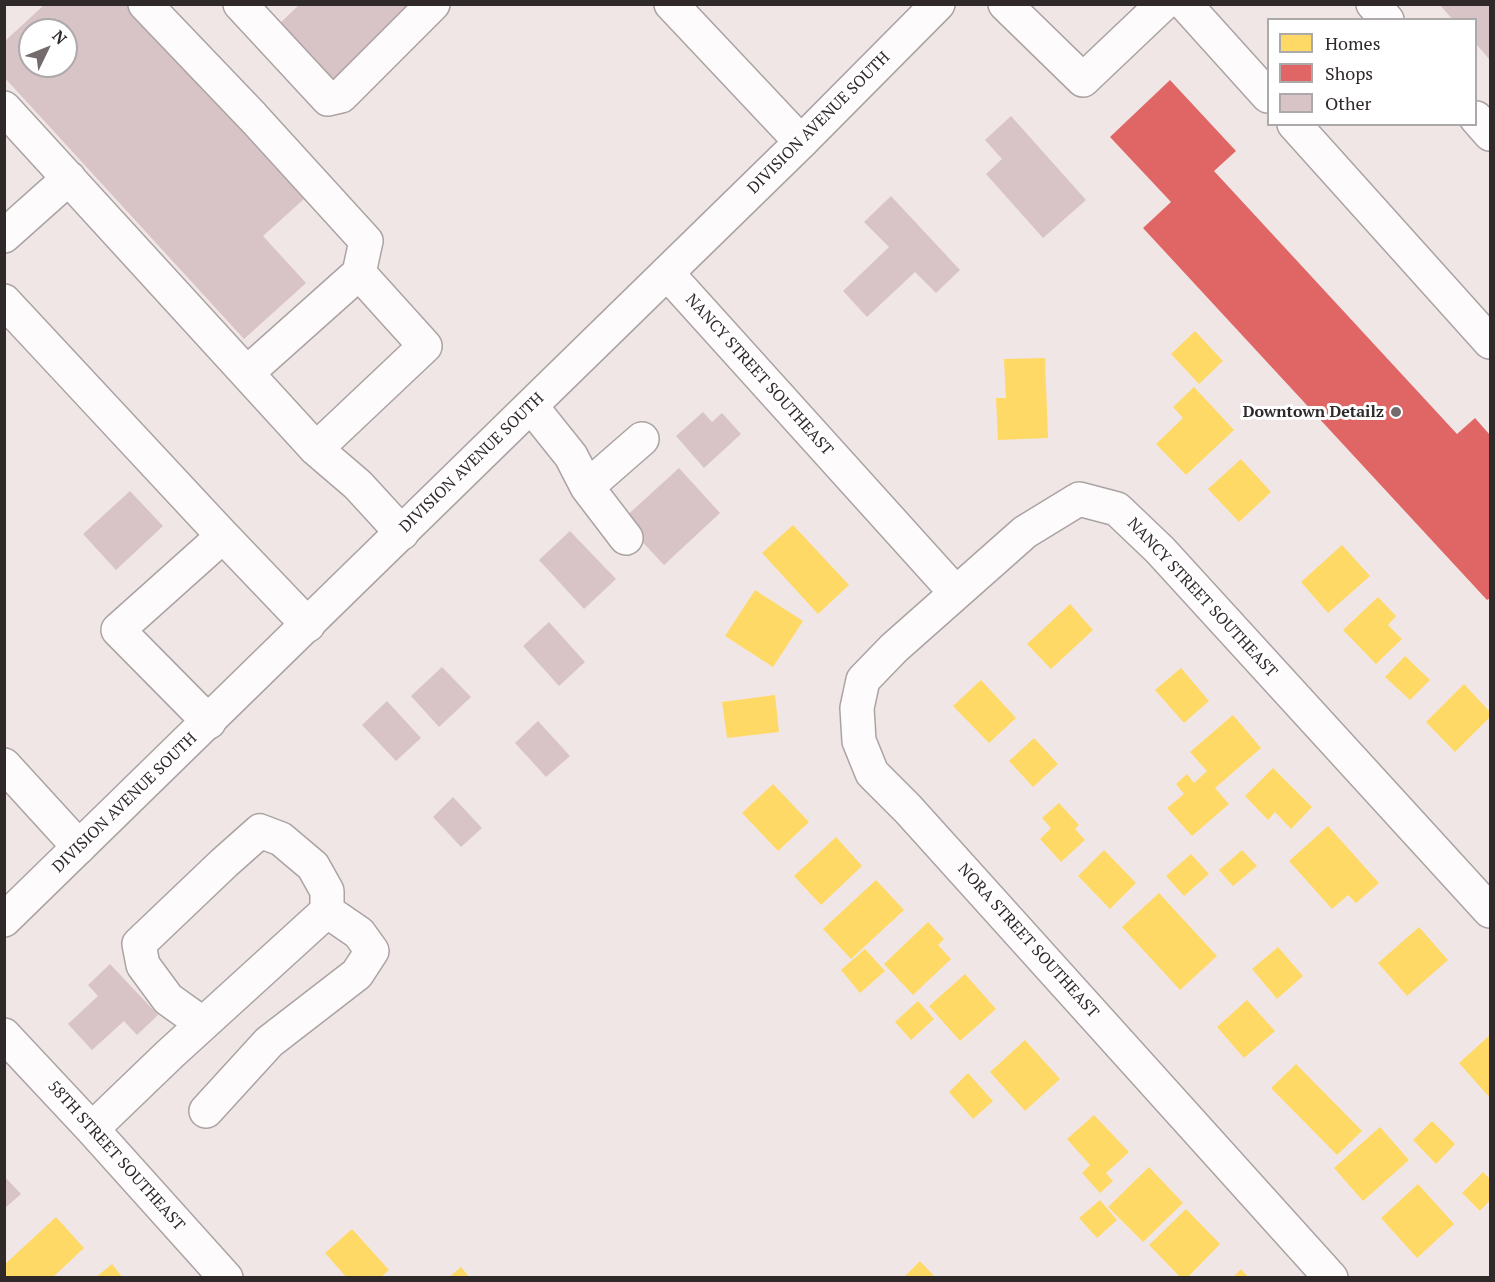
<!DOCTYPE html>
<html>
<head>
<meta charset="utf-8">
<style>
	body { margin:0 }
	#map { position:relative; width:1495px; height:1282px; overflow:hidden; background:#f1e6e6; font-family:"PT Serif",serif }
	canvas { display:block }
	.frame { position:absolute; inset:0; border:6px solid #30292a; pointer-events:none }
	.legend { position:absolute; left:1267px; top:18px; width:210px; height:108px; box-sizing:border-box; background:#fff; border:2px solid #aca9aa; margin:0; padding:8px 10px; list-style:none; font-size:18px; color:#30292a }
	.legend li { display:flex; align-items:center; gap:12px; height:30px }
	.legend b { width:30px; border:2px solid #aca9aa }
	.north { position:absolute; left:18px; top:18px; width:60px; height:60px; box-sizing:border-box; background:#fff; border:2px solid #aca9aa; border-radius:50%; rotate:47deg; font-size:16px; font-weight:700; line-height:24px; text-align:center; color:#30292a }
	.north::after { content:''; display:block; margin:auto; width:21px; height:27px; background:#746b6c; clip-path:polygon(50% 0,100% 100%,50% 72%,0 100%) }
</style>
</head>
<body>
<div id="map">
<canvas width="1495" height="1282"></canvas>
<div class="frame"></div>
<ul class="legend">
<li><b style="height:16px;background:#ffd966"></b>Homes</li>
<li><b style="height:16px;background:#e06666"></b>Shops</li>
<li><b style="height:16px;background:#d8c3c6"></b>Other</li>
</ul>
<div class="north">N</div>
</div>
<script>
const ctx = document.querySelector('canvas').getContext('2d');
ctx.lineJoin = 'round';
function paint(path, color) { ctx.fillStyle = color; ctx.fill(path, 'evenodd'); }
function trace(path, color, width, dash) { ctx.strokeStyle = color; ctx.lineWidth = width; ctx.lineCap = dash ? 'butt' : 'round'; ctx.setLineDash(dash || []); ctx.stroke(path); }
function write(font, color, halo, rows, align = 'center') {
  ctx.font = font + ' "PT Serif",serif'; ctx.lineWidth = 6; ctx.setLineDash([]); ctx.textBaseline = 'middle'; ctx.strokeStyle = halo; ctx.fillStyle = color; for (const [text, x, y, turn = 0] of rows) {
    ctx.save(); ctx.translate(x, y); ctx.rotate((+turn || 0) * Math.PI / 180); ctx.textAlign = isNaN(turn) ? turn : align; if (halo) ctx.strokeText(text, 0, 0); ctx.fillText(text, 0, 0); ctx.restore();
  }
}
const homes = new Path2D(`
	M 1195,331 L 1223,361 L 1199,384 L 1171,354 Z
	M 1045,358 L 1048,438 L 998,440 L 996,398 L 1006,398 L 1004,359 Z
	M 1194,387 L 1234,430 L 1186,475 L 1156,444 L 1183,418 L 1173,407 Z
	M 1241,459 L 1271,492 L 1239,522 L 1208,489 Z
	M 793,525 L 849,585 L 818,614 L 762,553 Z
	M 1342,545 L 1370,576 L 1328,613 L 1301,582 Z
	M 755,590 L 803,621 L 773,667 L 725,636 Z
	M 1378,597 L 1396,616 L 1388,625 L 1402,639 L 1376,664 L 1343,630 Z
	M 1070,604 L 1093,630 L 1051,669 L 1027,644 Z
	M 1405,656 L 1430,680 L 1410,700 L 1385,677 Z
	M 1181,668 L 1209,701 L 1184,723 L 1155,690 Z
	M 981,680 L 1016,718 L 989,743 L 953,706 Z
	M 1464,684 L 1490,712 L 1490,717 L 1455,752 L 1426,722 Z
	M 775,695 L 779,732 L 727,738 L 722,702 Z
	M 1233,715 L 1261,748 L 1215,788 L 1229,804 L 1192,836 L 1167,808 L 1184,794 L 1176,784 L 1187,774 L 1194,783 L 1207,771 L 1190,752 Z
	M 1034,738 L 1058,764 L 1033,787 L 1009,761 Z
	M 1273,768 L 1312,807 L 1291,829 L 1275,812 L 1268,820 L 1245,796 Z
	M 773,784 L 809,822 L 778,851 L 742,813 Z
	M 1059,803 L 1079,825 L 1075,829 L 1085,840 L 1061,862 L 1040,839 L 1051,828 L 1042,818 Z
	M 1328,826 L 1379,883 L 1356,903 L 1348,895 L 1332,909 L 1289,861 Z
	M 836,837 L 862,866 L 821,905 L 794,876 Z
	M 1104,850 L 1136,883 L 1110,909 L 1078,876 Z
	M 1242,850 L 1257,866 L 1233,886 L 1219,870 Z
	M 1191,854 L 1209,874 L 1184,896 L 1166,876 Z
	M 876,880 L 904,910 L 851,959 L 823,929 Z
	M 1159,893 L 1217,956 L 1180,990 L 1122,927 Z
	M 928,922 L 944,939 L 938,945 L 951,959 L 913,995 L 884,964 Z
	M 1419,927 L 1448,960 L 1407,996 L 1378,963 Z
	M 1278,947 L 1303,976 L 1277,999 L 1252,969 Z
	M 865,949 L 885,971 L 860,993 L 841,970 Z
	M 965,974 L 996,1009 L 960,1041 L 929,1006 Z
	M 1247,1000 L 1275,1031 L 1244,1058 L 1217,1027 Z
	M 918,1001 L 934,1019 L 911,1040 L 895,1022 Z
	M 1490,1035 L 1490,1098 L 1459,1063 Z
	M 1025,1040 L 1060,1079 L 1025,1111 L 990,1072 Z
	M 1296,1064 L 1362,1131 L 1337,1155 L 1271,1088 Z
	M 968,1073 L 993,1101 L 973,1119 L 949,1092 Z
	M 1094,1115 L 1129,1152 L 1106,1173 L 1113,1181 L 1100,1193 L 1082,1173 L 1090,1165 L 1067,1139 Z
	M 1432,1121 L 1455,1144 L 1436,1164 L 1413,1140 Z
	M 1380,1127 L 1409,1160 L 1363,1201 L 1334,1168 Z
	M 1149,1167 L 1183,1203 L 1143,1242 L 1108,1207 Z
	M 1483,1172 L 1490,1179 L 1490,1200 L 1480,1211 L 1462,1193 Z
	M 1418,1184 L 1454,1224 L 1417,1258 L 1381,1218 Z
	M 1100,1200 L 1117,1220 L 1097,1238 L 1079,1218 Z
	M 1186,1209 L 1220,1244 L 1187,1278 L 1181,1278 L 1149,1245 Z
	M 56,1217 L 84,1248 L 52,1278 L 4,1278 L 4,1265 Z
	M 352,1229 L 389,1270 L 380,1278 L 347,1278 L 325,1253 Z
	M 920,1261 L 936,1278 L 903,1278 Z
	M 112,1264 L 123,1278 L 95,1278 Z
	M 461,1267 L 470,1278 L 448,1278 Z
	M 1241,1269 L 1249,1278 L 1232,1278 Z`);
const shops = new Path2D(`
	M 1170,80 L 1236,151 L 1214,171 L 1457,434 L 1475,418 L 1490,435 L 1490,598 L 1487,600 L 1143,228 L 1171,202 L 1110,137 Z`);
const building = new Path2D(`
	M 45,4 L 126,4 L 304,199 L 263,236 L 306,283 L 244,339 L 4,77 L 4,42 ZM 30,30 L 66,30 L 66,66 L 30,66 Z
	M 300,4 L 427,4 L 336,92 L 275,28 Z
	M 1439,4 L 1490,4 L 1490,60 L 1476,44 L 1476,20 L 1453,20 Z
	M 1011,116 L 1086,200 L 1043,238 L 986,174 L 1002,159 L 985,140 Z
	M 891,196 L 960,270 L 936,293 L 915,272 L 867,317 L 843,291 L 889,247 L 864,222 Z
	M 703,412 L 712,422 L 722,413 L 741,434 L 704,468 L 676,436 Z
	M 679,468 L 720,513 L 664,565 L 622,520 Z
	M 130,491 L 163,526 L 116,570 L 83,534 Z
	M 570,531 L 616,579 L 584,609 L 539,560 Z
	M 549,622 L 585,662 L 559,686 L 523,646 Z
	M 442,667 L 471,697 L 439,727 L 411,696 Z
	M 387,701 L 421,738 L 396,761 L 362,725 Z
	M 538,721 L 570,756 L 546,777 L 515,743 Z
	M 453,797 L 482,828 L 461,847 L 433,817 Z
	M 110,964 L 158,1015 L 137,1035 L 124,1021 L 92,1050 L 68,1024 L 98,996 L 88,985 Z
	M 4,1176 L 21,1194 L 4,1209 Z`);
const minor = new Path2D(`
	M 145,4 L 253,117 L 366,241 L 359,273
	M 240,4 L 328,99 L 341,96 L 433,4
	M 671,4 L 801,142
	M 1005,4 L 1083,80 L 1163,4
	M 1185,4 L 1268,96
	M 1373,4 L 1387,20
	M 4,108 L 316,449 L 358,485 L 402,533
	M 1476,118 L 1490,134
	M 1294,124 L 1490,342
	M 4,236 L 69,178
	M 667,273 L 956,593
	M 4,301 L 223,536
	M 247,373 L 359,273 L 425,346 L 316,449
	M 531,406 L 571,456 L 587,487 L 642,439
	M 587,487 L 626,538
	M 209,722 L 118,630 L 223,536 L 308,625
	M 4,765 L 79,847
	M 4,1035 L 92,1129 L 226,1278
	M 206,1111 L 269,1042 L 357,974 L 372,951 L 359,933 L 327,911
	M 92,1129 L 170,1054 L 327,911 L 327,891 L 313,866 L 281,839 L 260,831 L 224,863 L 139,944 L 143,965 L 168,999 L 203,1024
	M 1331,1278 L 908,809 L 872,773 L 859,741 L 857,708 L 863,680 L 894,648 L 1025,532 L 1079,499 L 1117,509 L 1160,550 L 1490,911`);
const major = new Path2D(`
	M 4,920 L 801,142 L 938,4`);
const markers = [
	[1396,412,6,"#746b6c"]
];
const streetNames = [
	["DIVISION AVENUE SOUTH",819,123,-45],
	["NANCY STREET SOUTHEAST",759,375,48],
	["DIVISION AVENUE SOUTH",472,463,-44],
	["NANCY STREET SOUTHEAST",1202,598,47],
	["DIVISION AVENUE SOUTH",125,803,-44],
	["NORA STREET SOUTHEAST",1028,941,48],
	["58TH STREET SOUTHEAST",116,1156,48]
];
const poiNames = [
	["Downtown Detailz",1384,412]
];
paint(homes, '#ffd966');
paint(shops, '#e06666');
paint(building, '#d8c3c6');
trace(minor, '#aba2a3', 36);
trace(major, '#aba2a3', 36);
trace(minor, '#fdfbfb', 33);
trace(major, '#fdfbfb', 33);
for (const [x, y, r, color] of markers) { const dot = new Path2D(); dot.arc(x, y, r, 0, 2 * Math.PI); ctx.fillStyle = color; ctx.fill(dot); trace(dot, '#fff', 2); }
write('16px', '#30292a', '#fff', streetNames);
write('bold 16px', '#30292a', '#fff', poiNames, 'right');
</script>
</body>
</html>
